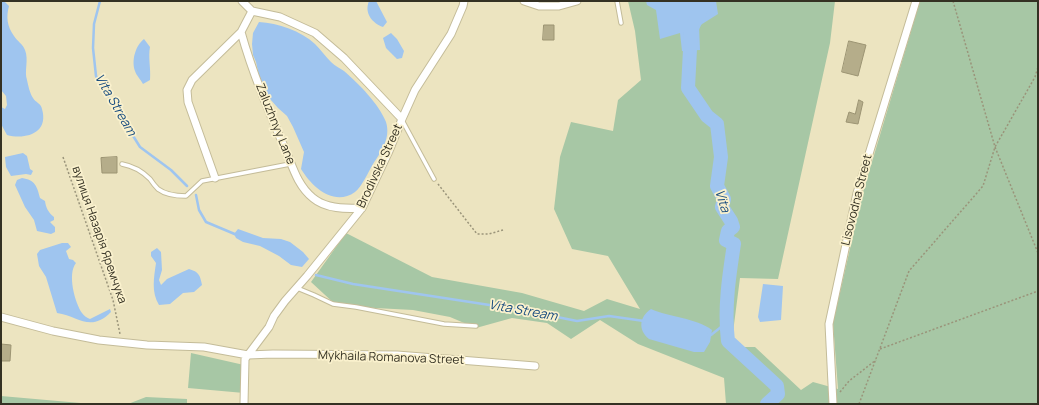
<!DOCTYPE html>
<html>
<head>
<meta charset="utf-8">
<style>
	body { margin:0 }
	#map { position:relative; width:1039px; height:405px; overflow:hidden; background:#ece4c0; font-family:Manrope,sans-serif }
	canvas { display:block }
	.frame { position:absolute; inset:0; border:2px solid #343123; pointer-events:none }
</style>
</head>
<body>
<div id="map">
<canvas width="1039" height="405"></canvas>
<div class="frame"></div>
</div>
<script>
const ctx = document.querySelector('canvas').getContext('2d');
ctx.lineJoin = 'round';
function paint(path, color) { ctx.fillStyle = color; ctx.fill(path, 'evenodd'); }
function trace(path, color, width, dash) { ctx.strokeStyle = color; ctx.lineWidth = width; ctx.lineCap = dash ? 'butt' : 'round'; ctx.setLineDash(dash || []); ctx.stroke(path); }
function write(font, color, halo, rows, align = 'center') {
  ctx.font = font + ' Manrope,sans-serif'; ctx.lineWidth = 3.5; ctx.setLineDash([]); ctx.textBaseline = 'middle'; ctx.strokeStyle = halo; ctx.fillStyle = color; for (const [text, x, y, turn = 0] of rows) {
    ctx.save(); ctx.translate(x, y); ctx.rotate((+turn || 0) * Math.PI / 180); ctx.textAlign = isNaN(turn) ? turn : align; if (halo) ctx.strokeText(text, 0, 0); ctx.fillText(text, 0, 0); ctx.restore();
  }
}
const green = new Path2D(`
	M 628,1 L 835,1 L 830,43 L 778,279 L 740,278 L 732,340 L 738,347 L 755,347 L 801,390 L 813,382 L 838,389 L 833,323 L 863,192 L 920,1 L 1038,1 L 1038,404 L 726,404 L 724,378 L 638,344 L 600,320 L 571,339 L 547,323 L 512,318 L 476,328 L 450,317 L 413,310 L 337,306 L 311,282 L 346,233 L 432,277 L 522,293 L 584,311 L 607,299 L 640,309 L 608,256 L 572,249 L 554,209 L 560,157 L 571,122 L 613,131 L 618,100 L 641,80 L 635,31 Z
	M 191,353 L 244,365 L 244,393 L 188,388 Z
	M 1,396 L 92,404 L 7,404 L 1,403 Z
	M 146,397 L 187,399 L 187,404 L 128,404 Z`);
const water = new Path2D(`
	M 1,1 L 4,1 L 9,6 C 6,17 7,26 14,36 C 17,41 23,44 25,50 C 29,60 24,71 27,80 C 28,85 30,94 33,98 C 36,103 41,103 42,109 C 49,133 26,140 7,135 L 1,124 L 1,107 L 5,109 L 7,105 L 6,96 L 1,90 Z
	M 369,1 L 376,1 L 387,22 L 383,27 C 372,23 364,13 369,1 Z
	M 646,1 L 716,1 L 718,14 L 699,26 L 700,50 L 682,51 L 680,33 L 660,39 L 656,10 L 647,5 Z
	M 259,22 C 278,23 301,31 315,44 C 321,50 325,56 331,62 C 335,66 340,68 344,71 C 359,84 379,104 386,122 C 391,138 381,152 373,164 C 369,171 361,188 355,192 C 334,207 312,187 301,169 L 304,152 L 293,127 L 287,116 L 278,108 L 270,99 L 259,76 L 256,62 L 253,55 L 252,44 L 253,33 Z
	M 391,33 L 397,39 L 404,51 L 402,58 L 397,59 L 386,48 L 383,38 Z
	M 144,39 L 150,47 C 148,58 151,68 150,80 L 143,84 C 141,80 136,75 135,71 C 131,60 136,45 144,39 Z
	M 23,153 L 27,156 L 30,169 L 33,171 L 31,175 L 26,174 L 11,176 L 6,167 L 5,157 Z
	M 22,178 C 35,180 37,186 40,198 L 45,201 C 46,208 48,212 54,217 L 54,220 L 50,222 L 55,227 L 55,232 L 51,234 L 37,231 L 34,220 L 25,207 L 15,185 L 17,180 Z
	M 238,229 L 263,238 L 281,239 L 290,242 L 303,252 L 309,259 L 302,267 L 291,265 L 279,256 L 260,246 L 243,242 L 236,238 L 234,234 Z
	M 62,243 L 68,243 L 71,247 L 66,251 L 69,259 L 73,260 L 76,263 C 67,274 75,303 82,313 C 84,316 87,318 90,319 L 110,309 L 111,312 C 90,333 79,316 57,313 L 46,277 L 39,266 L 37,254 L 40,250 Z
	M 157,248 L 161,252 L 162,270 L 159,280 L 161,285 L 167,279 L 189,269 C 199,272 200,275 202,285 L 194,292 L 183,293 L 170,304 L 159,305 C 151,292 154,277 156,263 L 151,256 L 151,252 Z
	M 763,284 L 783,286 L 781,320 L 760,322 L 758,317 Z
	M 651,309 C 669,317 696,318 712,330 L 710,342 L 704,352 L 694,352 L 649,339 C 638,330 639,317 651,309 Z`);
const stream = new Path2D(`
	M 100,1 L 94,24 L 93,48 L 96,76 L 140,147 L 171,170 L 187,186
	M 196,195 L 199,210 L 206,222 L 237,235
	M 316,275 L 353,284 L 522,310 L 577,321 L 609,316 L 644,321
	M 708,335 L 711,335 L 726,323`);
const river = new Path2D(`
	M 705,1 L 691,30 L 688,88 L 707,116 L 717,124 L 721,157 L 717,186 L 724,199 L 722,207 L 731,221 L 733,227 L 728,231 L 726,240 L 734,244 C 729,276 724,309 728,341 L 777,386 L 778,394 L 767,404`);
const building = new Path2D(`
	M 544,25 L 554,25 L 554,40 L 543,40 Z
	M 849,41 L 866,45 L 858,76 L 842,72 Z
	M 859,100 L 863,102 L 858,124 L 846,122 L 849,112 L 855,114 Z
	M 117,157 L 117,173 L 102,173 L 101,158 Z
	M 1,344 L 11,345 L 10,361 L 1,361 Z`);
const path = new Path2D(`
	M 953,1 L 995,147 L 1038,253
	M 63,157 L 113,300 L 120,334
	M 438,184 L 477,234 L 489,234 L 503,230
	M 880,349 L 1038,291
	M 840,392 L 849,381 L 876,360
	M 859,404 L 909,271 L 983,186 L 995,147 L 1035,77 L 1038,67`);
const service = new Path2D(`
	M 617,1 L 621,23
	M 402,120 L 434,179
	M 122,164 C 133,166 142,171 150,179 C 152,182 155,186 158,189 C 166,195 176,196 186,196 L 202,181 L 290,164
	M 297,288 L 314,295 L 333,304 L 356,307 L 444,324 L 476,326`);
const minor = new Path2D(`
	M 242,1 L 252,11 L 241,32 C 252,72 269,112 286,151 C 293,168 298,186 313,198 C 326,209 346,209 362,208
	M 524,1 L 539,6 L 559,6 L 577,1
	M 252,11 L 280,17 L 315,33 L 344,58 L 402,119
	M 215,178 L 188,102 L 187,90 L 192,80 L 241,32
	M 1,317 L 53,331 L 99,340 L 147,345 L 204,347 L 248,355 L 273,354 L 397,355 L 535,366
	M 244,404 L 245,359 L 269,327 L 274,316 L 285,301 L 307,276 L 362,208 L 389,151 L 402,119 L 415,90 L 451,34 L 463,6 L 464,1
	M 833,404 L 829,324 L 857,193 L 916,1`);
const streetNames = [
	["Zaluzhnyy Lane",275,124,68],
	["Brodivska Street",380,166,-65],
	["Lisovodna Street",857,200,-76],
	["вулиця Назарія Яремчука",99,235,71],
	["Mykhaila Romanova Street",391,358,2]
];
const waterNames = [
	["Vita Stream",115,105,60],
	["Vita",722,201,72],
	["Vita Stream",523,311,10]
];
paint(green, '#a7c7a5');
paint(water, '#9fc5ef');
trace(stream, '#9fc5ef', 2.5);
trace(river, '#9fc5ef', 14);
paint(building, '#b5ad8a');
trace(building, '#9c9473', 1);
trace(service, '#c4bc99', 5.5);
trace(minor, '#c4bc99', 9);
trace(path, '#9a947a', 1.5, [2, 2]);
trace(service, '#fff', 3.5);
trace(minor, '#fff', 7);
write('12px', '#343123', '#faf1cd', streetNames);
write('italic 13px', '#164b7f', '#faf1cd', waterNames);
</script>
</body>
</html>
